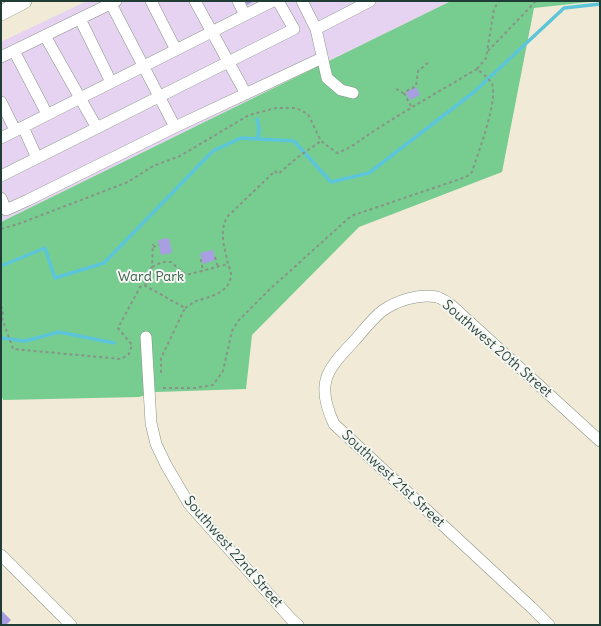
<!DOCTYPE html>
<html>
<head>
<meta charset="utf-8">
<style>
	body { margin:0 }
	#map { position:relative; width:601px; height:626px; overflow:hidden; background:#f1ead6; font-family:Delius,sans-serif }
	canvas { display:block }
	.frame { position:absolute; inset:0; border:2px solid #1f3d34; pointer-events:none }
</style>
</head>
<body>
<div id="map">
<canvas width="601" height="626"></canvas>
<div class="frame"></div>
</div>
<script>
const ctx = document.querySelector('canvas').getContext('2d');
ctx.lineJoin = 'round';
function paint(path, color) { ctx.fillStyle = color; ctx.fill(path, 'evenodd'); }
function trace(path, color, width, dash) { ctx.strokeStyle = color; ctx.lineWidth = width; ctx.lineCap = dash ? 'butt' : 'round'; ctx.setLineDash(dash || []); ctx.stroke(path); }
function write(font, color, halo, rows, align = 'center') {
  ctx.font = font + ' Delius,sans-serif'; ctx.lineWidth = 4; ctx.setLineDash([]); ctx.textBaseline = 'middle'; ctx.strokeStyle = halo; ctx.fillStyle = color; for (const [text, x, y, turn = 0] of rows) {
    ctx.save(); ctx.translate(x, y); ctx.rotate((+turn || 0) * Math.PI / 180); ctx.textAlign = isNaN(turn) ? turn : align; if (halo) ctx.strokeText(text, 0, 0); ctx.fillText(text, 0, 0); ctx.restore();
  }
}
const built = new Path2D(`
	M 87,1 L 451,1 L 1,222 L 1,42 Z`);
const green = new Path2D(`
	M 451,1 L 599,1 L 534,8 L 502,172 L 359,227 L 252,335 L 246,389 L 156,392 L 139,397 L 3,400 L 1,394 L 1,222 Z`);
const stream = new Path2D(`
	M 257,119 L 259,128 L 258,139
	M 1,266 L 45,248 L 55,278 L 104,263 L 213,151 L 241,138 L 294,141 L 331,182 L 369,173 L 474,92 L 564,8 L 600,4
	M 1,338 L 25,341 L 59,332 L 114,343`);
const building = new Path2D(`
	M 245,1 L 254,1 L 247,5 Z
	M 416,87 L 420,95 L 410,100 L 406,92 Z
	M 169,238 L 172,253 L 161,255 L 158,240 Z
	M 213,250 L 215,260 L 203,264 L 200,253 Z
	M 1,610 L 11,620 L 6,625 L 1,625 Z`);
const path = new Path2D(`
	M 488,51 L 536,1
	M 477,69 L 486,58 L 494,9 L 499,1
	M 396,89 L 403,93 L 416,86 L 418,71 L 430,61
	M 404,93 L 412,108
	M 1,229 L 21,223 L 128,182 L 153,166 L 180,156 L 249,115 L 276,108 L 296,108 L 308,114 L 321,141 L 337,153 C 352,148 361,139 374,131 C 408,109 443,89 477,69 C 482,73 489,78 492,84 C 498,102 478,153 472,172 L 466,177 L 351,216 L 270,289 L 239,320 L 232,331 L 223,371 L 213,385 L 195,388 L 160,388
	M 153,247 L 159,245
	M 215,257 L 218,267
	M 202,260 L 201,260 L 203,271
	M 152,267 L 162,262 L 171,262 L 186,275 L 228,264 C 225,249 218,230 228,216 L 275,171 L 278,174 L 298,157 L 321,141
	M 145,286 L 152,267 L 153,244
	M 1,306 L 3,311 L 2,318 L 13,349 L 121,359 L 129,354 L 132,345 L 118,328 L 140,287 L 144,285 L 185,308 L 161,358 L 161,374
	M 185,308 C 189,306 192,303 196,301 C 209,297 231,293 231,274 C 231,271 229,267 228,264`);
const minor = new Path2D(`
	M 151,1 L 176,50
	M 195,1 L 246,94
	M 238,1 L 245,15
	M 302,1 L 316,29 L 327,78 L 341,90 L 353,93
	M 111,4 L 175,127
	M 80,19 L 111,82
	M 316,29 L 370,1
	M 45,36 L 97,128
	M 14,51 L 47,114
	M 1,57 L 116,1
	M 1,102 L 15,130
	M 23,127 L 37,158
	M 1,138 L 273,1
	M 1,176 L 294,29 L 278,1
	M 1,198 L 6,210 L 28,200 L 175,127 L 322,58
	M 146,337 L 151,423 L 156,444 L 166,465 L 189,504 L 291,619 L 298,625
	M 1,555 L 71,625
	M 549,625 L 531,607 L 334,424 C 328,411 322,395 326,380 C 330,365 344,352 355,340 C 363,331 372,319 382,311 C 396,301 419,293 437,297 C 441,298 446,302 450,304 L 600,441`);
const major = new Path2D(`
	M 1,13 L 24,1`);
const parkNames = [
	["Ward Park",151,277]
];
const streetNames = [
	["Southwest 20th Street",497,349,41],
	["Southwest 21st Street",393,479,43],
	["Southwest 22nd Street",233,552,49]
];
paint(built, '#e5d3f1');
paint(green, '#77cc90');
trace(stream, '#5dc5d9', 3.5);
paint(building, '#a89ee2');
trace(minor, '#889485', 12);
trace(major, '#889485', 16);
trace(path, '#889485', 2, [3, 3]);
trace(minor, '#fff', 11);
trace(major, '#fff', 15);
write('14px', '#35614b', '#f6f6f2', parkNames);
write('14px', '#1f3d34', '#f6f6f2', streetNames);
</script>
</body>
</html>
